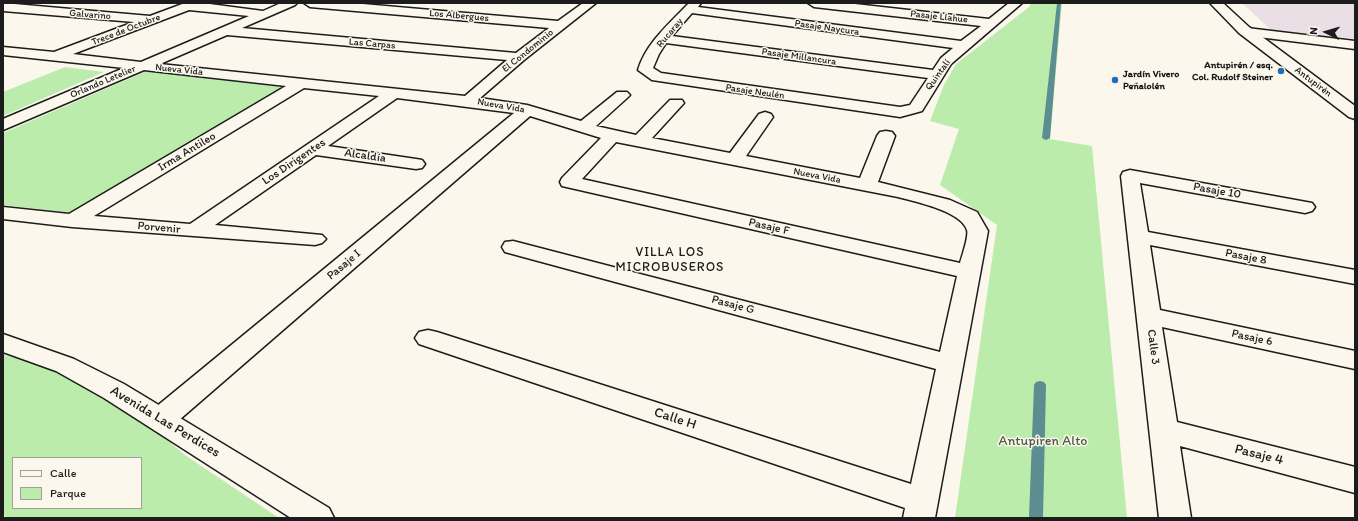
<!DOCTYPE html>
<html>
<head>
<meta charset="utf-8">
<style>
	body { margin:0 }
	#map { position:relative; width:1358px; height:521px; overflow:hidden; background:#fbf7ec; font-family:Itim,sans-serif }
	canvas { display:block }
	.frame { position:absolute; inset:0; border:4px solid #1c1c1c; pointer-events:none }
	.legend { position:absolute; left:12px; top:457px; width:130px; height:52px; box-sizing:border-box; background:#fbf7ec; border:1px solid #a29f99; margin:0; padding:5px 7px; list-style:none; font-size:12px; color:#1c1c1c }
	.legend li { display:flex; align-items:center; gap:8px; height:20px }
	.legend b { width:20px; border:1px solid #a29f99 }
	.north { position:absolute; left:1306px; top:12px; width:40px; height:40px; -webkit-text-stroke:3px #fbf7ec; paint-order:stroke; rotate:275deg; font-size:11px; font-weight:700; line-height:16px; text-align:center; color:#1c1c1c }
	.north::after { content:''; display:block; margin:auto; width:14px; height:18px; background:#1c1c1c; clip-path:polygon(50% 0,100% 100%,50% 72%,0 100%) }
</style>
</head>
<body>
<div id="map">
<canvas width="1358" height="521"></canvas>
<div class="frame"></div>
<ul class="legend">
<li><b style="height:5px;background:#fbf7ec"></b>Calle</li>
<li><b style="height:11px;background:#bbecab"></b>Parque</li>
</ul>
<div class="north">N</div>
</div>
<script>
const ctx = document.querySelector('canvas').getContext('2d');
ctx.lineJoin = 'round';
function paint(path, color) { ctx.fillStyle = color; ctx.fill(path, 'evenodd'); }
function trace(path, color, width, dash) { ctx.strokeStyle = color; ctx.lineWidth = width; ctx.lineCap = dash ? 'butt' : 'round'; ctx.setLineDash(dash || []); ctx.stroke(path); }
function write(font, color, halo, rows, align = 'center') {
  ctx.font = font + ' Itim,sans-serif'; ctx.lineWidth = 3; ctx.setLineDash([]); ctx.textBaseline = 'middle'; ctx.strokeStyle = halo; ctx.fillStyle = color; for (const [text, x, y, turn = 0] of rows) {
    ctx.save(); ctx.translate(x, y); ctx.rotate((+turn || 0) * Math.PI / 180); ctx.textAlign = isNaN(turn) ? turn : align; if (halo) ctx.strokeText(text, 0, 0); ctx.fillText(text, 0, 0); ctx.restore();
  }
}
const built = new Path2D(`
	M 1242,3 L 1355,3 L 1355,39 L 1271,30 Z`);
const green = new Path2D(`
	M 1031,3 L 1062,3 L 1050,139 L 1092,146 L 1127,518 L 955,518 L 997,225 L 940,185 L 959,129 L 930,121 L 944,85 L 956,64 L 1029,7 Z
	M 65,67 L 104,72 L 3,116 L 3,92 Z
	M 147,71 L 289,88 L 72,213 L 3,205 L 3,133 Z
	M 3,355 L 58,366 L 111,393 L 185,455 L 279,518 L 8,518 L 3,515 ZM 13,458 L 141,458 L 141,508 L 13,508 Z`);
const stream = new Path2D(`
	M 1057,3 L 1061,3 L 1050,138 L 1046,140 L 1042,138 Z
	M 1040,381 L 1044,382 L 1046,385 L 1043,518 L 1029,518 L 1034,385 L 1036,382 Z`);
const minor = new Path2D(`
	M 3,3 L 150,16 L 185,3 L 202,3 L 263,11 L 281,3 L 297,3 L 295,5 L 242,28 L 516,53 L 549,28 L 310,7 L 304,3 L 351,3 L 558,21 L 583,3 L 596,3 L 524,60 L 480,98 L 527,105 L 581,121 L 617,92 L 627,92 L 630,95 L 627,98 L 596,126 L 636,135 L 670,100 L 682,100 L 684,103 L 652,138 L 730,153 L 759,114 L 765,112 L 771,114 L 773,117 L 746,156 L 860,178 L 877,136 L 880,132 L 886,131 L 892,132 L 895,136 L 878,182 L 950,200 L 977,212 L 988,231 L 935,518 L 903,518 L 905,508 L 419,344 L 415,338 L 419,332 L 428,330 L 437,332 L 911,484 L 936,369 L 505,252 L 502,247 L 505,242 L 513,241 L 940,352 L 957,276 L 562,186 L 560,182 L 562,178 L 601,138 L 530,116 L 171,427 L 161,430 L 151,427 L 147,419 L 151,411 L 514,113 L 397,98 L 328,146 L 416,159 L 422,160 L 425,164 L 422,168 L 416,169 L 316,155 L 215,225 L 322,235 L 326,239 L 322,243 L 315,245 L 72,227 L 3,219 L 3,207 L 69,214 L 286,86 L 144,70 L 3,130 L 3,119 L 124,68 L 3,55 L 3,47 L 54,52 L 134,22 L 3,11 ZM 189,10 L 249,16 L 141,62 L 73,54 ZM 227,35 L 507,60 L 465,96 L 160,64 ZM 304,88 L 379,96 L 190,224 L 94,216 ZM 616,142 L 898,197 C 916,202 961,211 967,230 C 969,236 962,256 960,263 L 582,179 Z
	M 689,3 L 701,3 L 698,7 L 961,41 L 981,26 L 814,7 L 808,3 L 846,3 L 989,19 L 1009,3 L 1022,3 L 951,64 L 922,111 L 900,117 L 652,80 L 638,70 C 646,43 670,23 689,3 ZM 692,13 L 953,48 L 941,58 L 933,70 L 672,36 ZM 666,43 L 928,78 L 910,105 L 900,107 L 661,73 L 653,68 L 659,54 Z
	M 1247,28 L 1355,41 L 1355,49 L 1242,35 L 1241,32 L 1242,29 Z
	M 1130,170 L 1312,203 L 1315,207 L 1312,211 L 1305,213 L 1140,183 L 1148,232 L 1355,270 L 1355,284 L 1150,245 L 1160,310 L 1355,351 L 1355,369 L 1162,327 L 1177,422 L 1355,467 L 1355,493 L 1180,446 L 1191,518 L 1159,518 L 1121,176 L 1123,172 Z`);
const tertiary = new Path2D(`
	M 1210,3 L 1223,3 L 1249,27 L 1355,106 L 1355,119 L 1349,117 L 1239,33 Z
	M 3,334 L 74,359 L 124,384 L 329,508 L 334,518 L 291,518 L 104,398 L 56,371 L 3,352 Z`);
const markers = [
	[1281,71,4,"#1f6fb2"],
	[1115,80,4,"#1f6fb2"]
];
const farStreetnames = [
	["Galvarino",90,15,5],
	["Los Albergues",459,16,5],
	["Pasaje Llahue",939,17,6],
	["Pasaje Naycura",827,28,8],
	["Trece de Octubre",126,30,-21],
	["Rucaray",670,33,-50],
	["Las Carpas",372,44,5],
	["El Condominio",528,51,-39],
	["Pasaje Millancura",799,57,8],
	["Nueva Vida",179,70,6],
	["Quintalí",938,75,-54],
	["Orlando Letelier",103,82,-23],
	["Antupirén",1313,82,37],
	["Pasaje Neulén",755,92,8],
	["Nueva Vida",501,106,10],
	["Nueva Vida",817,176,11]
];
const farPoinames = [
	["Antupirén / esq.",1273,65],
	["Col. Rudolf Steiner",1273,77],
	["Jardín Vivero",1123,74,"left"],
	["Peñalolén",1123,86,"left"]
];
const streetNames = [
	["Irma Antileo",187,152,-31],
	["Alcaldía",365,156,8],
	["Los Dirigentes",294,162,-34],
	["Pasaje 10",1217,191,10],
	["Pasaje F",769,227,13],
	["Porvenir",159,228,5],
	["Pasaje 8",1246,257,11],
	["Pasaje I",344,265,-40],
	["Pasaje G",733,305,15],
	["Pasaje 6",1252,338,12],
	["Calle 3",1153,347,83]
];
const neighbourhoodNames = [
	["VILLA LOS",670,253],
	["MICROBUSEROS",670,268]
];
const nearStreetnames = [
	["Calle H",675,419,18],
	["Avenida Las Perdices",165,422,31],
	["Pasaje 4",1259,455,14]
];
const nearParknames = [
	["Antupiren Alto",1043,441]
];
paint(built, '#eadfe5');
paint(green, '#bbecab');
paint(stream, '#5c8d90');
trace(minor, '#1c1c1c', 3);
trace(tertiary, '#1c1c1c', 3);
paint(minor, '#fbf7ec');
paint(tertiary, '#fbf7ec');
for (const [x, y, r, color] of markers) { const dot = new Path2D(); dot.arc(x, y, r, 0, 2 * Math.PI); ctx.fillStyle = color; ctx.fill(dot); trace(dot, '#fbf7ec', 1.5); }
write('10px', '#1c1c1c', '#fbf7ec', farStreetnames);
write('bold 10px', '#1c1c1c', '#fbf7ec', farPoinames, 'right');
write('12px', '#1c1c1c', '#fbf7ec', streetNames);
ctx.letterSpacing = '1px';
write('13px', '#1c1c1c', '#fbf7ec', neighbourhoodNames);
ctx.letterSpacing = '0px';
write('14px', '#1c1c1c', '#fbf7ec', nearStreetnames);
write('14px', '#4c5a47', '#fbf7ec', nearParknames);
</script>
</body>
</html>
